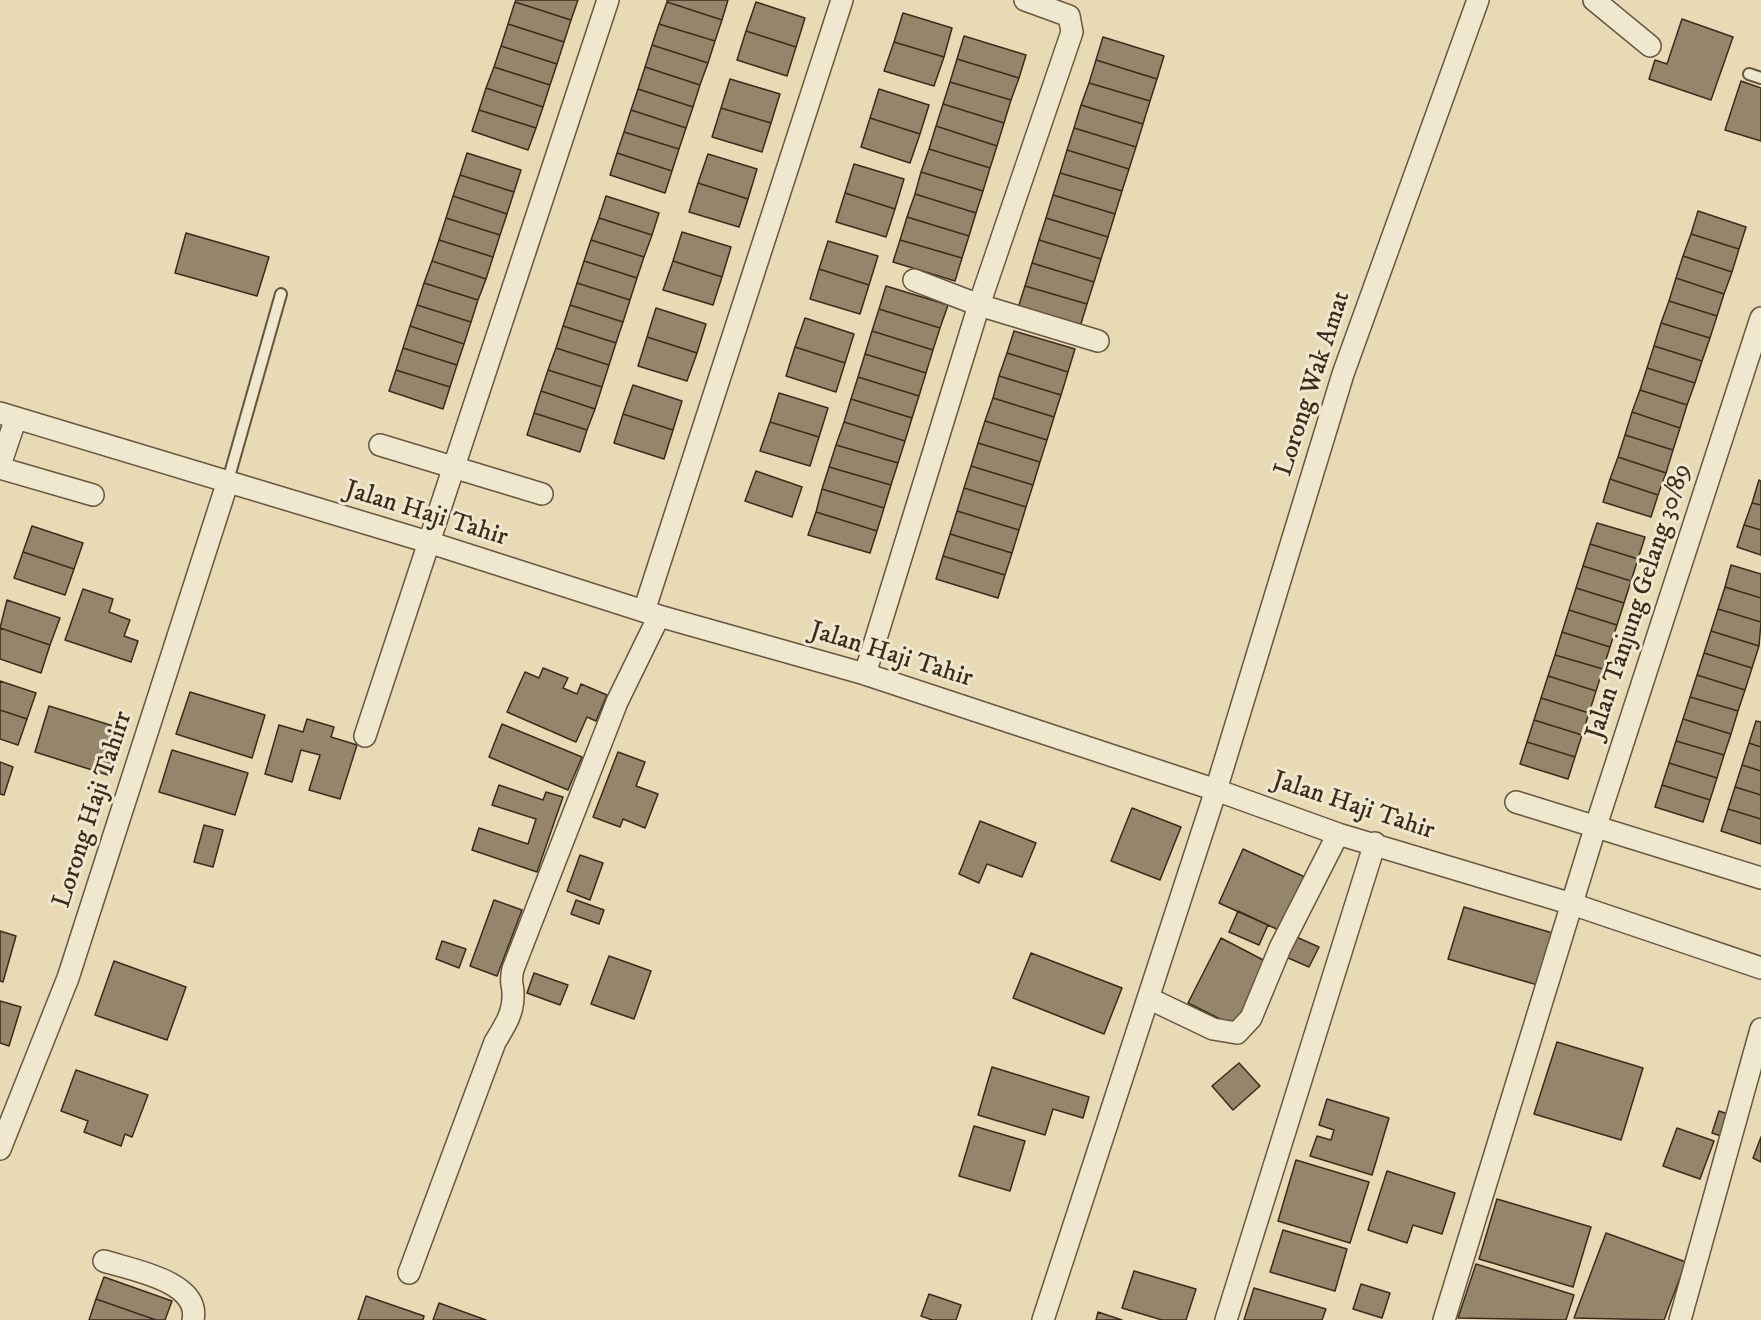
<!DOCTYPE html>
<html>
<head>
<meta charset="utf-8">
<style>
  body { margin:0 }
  canvas { display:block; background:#e7dab4 }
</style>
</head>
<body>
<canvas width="1761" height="1320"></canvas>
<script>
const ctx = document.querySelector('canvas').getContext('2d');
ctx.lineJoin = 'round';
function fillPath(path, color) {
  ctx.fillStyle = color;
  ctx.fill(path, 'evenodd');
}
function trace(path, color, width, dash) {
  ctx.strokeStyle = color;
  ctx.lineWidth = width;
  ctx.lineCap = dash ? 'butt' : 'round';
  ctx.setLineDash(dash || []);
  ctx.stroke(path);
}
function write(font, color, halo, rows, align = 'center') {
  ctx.font = font + ' "IM FELL DW Pica",serif';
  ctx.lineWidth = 6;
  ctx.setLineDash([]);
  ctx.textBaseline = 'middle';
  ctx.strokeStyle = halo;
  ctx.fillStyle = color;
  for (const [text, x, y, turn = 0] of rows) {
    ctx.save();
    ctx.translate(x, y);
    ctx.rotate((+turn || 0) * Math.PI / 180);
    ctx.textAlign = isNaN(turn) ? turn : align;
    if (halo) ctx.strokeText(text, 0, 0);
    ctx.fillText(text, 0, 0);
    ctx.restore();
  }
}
const building = new Path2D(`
  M516 0H578L571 20 515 2Z
  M667 0H728L722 20 667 2Z
  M515 2 571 20 564 42 508 24Z
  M667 2 722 20 715 41 659 24Z
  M756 2 805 18 796 47 746 31Z
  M903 13 952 28 944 57 894 42Z
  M1682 19 1733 37 1711 100 1649 79 1655 60 1667 64Z
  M508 24 564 42 557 64 501 46Z
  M659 24 715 41 708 63 652 45Z
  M746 31 796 47 787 76 737 60Z
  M964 36 1026 55 1019 78 957 59Z
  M1103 37 1164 56 1157 79 1096 60Z
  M894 42 944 57 934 86 884 71Z
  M652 45 708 63 700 85 645 67Z
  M501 46 557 64 550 85 494 67Z
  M957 59 1019 78 1011 100 950 82Z
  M1096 60 1157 79 1150 101 1089 83Z
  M494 67 550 85 543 107 486 88Z
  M645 67 700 85 693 107 638 89Z
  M730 79 780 94 771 123 721 108Z
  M1741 81 1761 88V141L1725 130Z
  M950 82 1011 100 1004 123 943 104Z
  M1089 83 1150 101 1143 124 1081 105Z
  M486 88 543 107 536 128 479 110Z
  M638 89 693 107 686 128 631 110Z
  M879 89 929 105 920 134 870 118Z
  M943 104 1004 123 997 146 936 126Z
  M1081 105 1143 124 1136 147 1074 128Z
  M721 108 771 123 762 152 712 137Z
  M479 110 536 128 528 150 472 131Z
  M631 110 686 128 679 149 624 132Z
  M870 118 920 134 910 163 861 147Z
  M936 126 997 146 990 168 929 149Z
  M1074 128 1136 147 1129 169 1067 150Z
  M624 132 679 149 672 171 617 153Z
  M929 149 990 168 983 191 921 172Z
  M1067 150 1129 169 1122 191 1060 173Z
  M467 153 521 170 514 192 460 175Z
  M617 153 672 171 665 193 610 175Z
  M708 154 757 169 748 199 698 183Z
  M854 164 904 179 895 209 845 193Z
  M921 172 983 191 976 213 915 194Z
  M1060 173 1122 191 1115 214 1053 195Z
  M460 175 514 192 507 214 453 196Z
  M698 183 748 199 739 227 689 212Z
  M845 193 895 209 886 237 836 222Z
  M915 194 976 213 969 236 907 217Z
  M1053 195 1115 214 1108 237 1046 218Z
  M453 196 507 214 500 235 446 218Z
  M606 196 659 213 652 235 599 218Z
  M1698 211 1746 227 1739 249 1691 234Z
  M907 217 969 236 962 258 900 240Z
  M446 218 500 235 493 257 439 240Z
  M599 218 652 235 644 257 591 240Z
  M1046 218 1108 237 1101 259 1039 240Z
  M682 232 731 247 722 277 673 261Z
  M186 233 269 257 257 296 175 273Z
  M1691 234 1739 249 1732 272 1683 256Z
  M439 240 493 257 486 279 432 261Z
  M591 240 644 257 637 278 584 261Z
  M900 240 962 258 955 281 893 262Z
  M1039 240 1101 259 1094 282 1032 263Z
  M828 241 878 256 869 285 819 269Z
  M1683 256 1732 272 1724 294 1676 278Z
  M432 261 486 279 478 300 424 283Z
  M584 261 637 278 630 300 577 283Z
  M673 261 722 277 713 305 663 290Z
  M1032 263 1094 282 1087 304 1025 286Z
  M819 269 869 285 860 314 810 299Z
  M1676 278 1724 294 1717 316 1669 301Z
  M424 283 478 300 471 322 417 305Z
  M577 283 630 300 623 322 570 305Z
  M886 286 948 305 940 328 879 309Z
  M1025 286 1087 304 1080 327 1018 308Z
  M1669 301 1717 316 1710 338 1661 323Z
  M417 305 471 322 464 344 410 326Z
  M570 305 623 322 616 343 563 326Z
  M656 308 706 324 697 353 647 337Z
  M879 309 940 328 933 350 872 331Z
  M805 318 854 334 845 363 795 347Z
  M1661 323 1710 338 1702 361 1654 346Z
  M410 326 464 344 457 365 403 348Z
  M563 326 616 343 609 365 556 348Z
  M872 331 933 350 926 373 865 354Z
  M1014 331 1075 349 1068 372 1007 353Z
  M647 337 697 353 687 381 638 366Z
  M1654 346 1702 361 1695 383 1647 368Z
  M795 347 845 363 836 392 786 376Z
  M403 348 457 365 450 387 396 370Z
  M556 348 609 365 602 387 548 370Z
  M1007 353 1068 372 1061 395 999 376Z
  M865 354 926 373 919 396 858 377Z
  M1647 368 1695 383 1687 405 1640 390Z
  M396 370 450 387 443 409 389 391Z
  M548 370 602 387 595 409 541 391Z
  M999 376 1061 395 1054 417 993 398Z
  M858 377 919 396 912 418 851 399Z
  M633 385 682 401 673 430 623 414Z
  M1640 390 1687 405 1680 428 1632 412Z
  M541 391 595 409 587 430 534 413Z
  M779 393 828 408 819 437 770 422Z
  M993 398 1054 417 1047 440 985 421Z
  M851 399 912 418 905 441 844 422Z
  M1632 412 1680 428 1673 450 1625 435Z
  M534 413 587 430 580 452 527 435Z
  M623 414 673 430 664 459 614 443Z
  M985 421 1047 440 1040 462 978 443Z
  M770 422 819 437 810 466 760 451Z
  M844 422 905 441 898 463 836 445Z
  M1625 435 1673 450 1666 473 1618 457Z
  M978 443 1040 462 1033 485 971 466Z
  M836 445 898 463 891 485 829 467Z
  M1618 457 1666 473 1658 495 1610 479Z
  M971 466 1033 485 1026 507 964 488Z
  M829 467 891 485 884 508 822 489Z
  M756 471 802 487 792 517 745 501Z
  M1610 479 1658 495 1651 517 1603 502Z
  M1759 480 1761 481V505L1752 503Z
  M964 488 1026 507 1019 530 957 511Z
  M822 489 884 508 877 531 816 512Z
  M1752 503 1761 505V530L1744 525Z
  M957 511 1019 530 1012 553 950 534Z
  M816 512 877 531 870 553 808 535Z
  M1597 523 1645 537 1638 559 1590 544Z
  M1744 525 1761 530V555L1737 547Z
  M32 526 83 543 74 569 23 552Z
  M950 534 1012 553 1005 575 943 556Z
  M1590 544 1638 559 1631 581 1583 566Z
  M23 552 74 569 65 595 14 578Z
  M943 556 1005 575 998 598 936 579Z
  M1731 565 1761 574V598L1725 587Z
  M1583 566 1631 581 1624 603 1576 588Z
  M1725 587 1761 598V622L1718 609Z
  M1576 588 1624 603 1617 625 1569 610Z
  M83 589 113 599 109 612 130 620 124 636 138 641 131 662 65 640Z
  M7 600 60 618 50 645 0 628Z
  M1718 609 1761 622 1759 646 1711 631Z
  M1569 610 1617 625 1610 647 1562 632Z
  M0 628 50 645 41 673 0 659Z
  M1711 631 1759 646 1752 668 1704 653Z
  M1562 632 1610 647 1603 669 1555 655Z
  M1704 653 1752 668 1745 690 1697 675Z
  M1555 655 1603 669 1596 691 1548 676Z
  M543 668 568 678 563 688 577 694 581 684 607 695 596 721 587 717 576 742 507 712 525 672 539 678Z
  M1697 675 1745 690 1738 711 1690 697Z
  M1548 676 1596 691 1589 713 1541 698Z
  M0 681 36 693 27 719 0 710Z
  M190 692 265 715 252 758 176 734Z
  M1690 697 1738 711 1731 734 1683 719Z
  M1541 698 1589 713 1582 735 1534 720Z
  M49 706 123 729 108 775 35 752Z
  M0 710 27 719 18 745 0 739Z
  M307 719 334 727 331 737 357 745 340 799 309 790 320 755 301 750 292 782 265 774 279 725 303 732Z
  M1683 719 1731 734 1724 755 1676 741Z
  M1534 720 1582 735 1575 757 1527 742Z
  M1756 721 1761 722V747L1749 743Z
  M502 724 582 757 568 790 489 757Z
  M1676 741 1724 755 1717 778 1669 763Z
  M1527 742 1575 757 1568 779 1520 764Z
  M1749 743 1761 747V771L1742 765Z
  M172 750 248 773 235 815 159 792Z
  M618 752 645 762 636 786 658 794 645 828 623 819 620 827 593 817Z
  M0 762 13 767 4 795 0 794Z
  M1669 763 1717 778 1710 800 1662 785Z
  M1742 765 1761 771V795L1735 787Z
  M499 785 543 800 546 792 563 797 537 872 472 850 479 828 528 844 536 819 492 805Z
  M1662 785 1710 800 1703 822 1655 807Z
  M1735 787 1761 795V819L1728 809Z
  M1132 808 1181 827 1160 880 1111 861Z
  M1728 809 1761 819V844L1721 831Z
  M980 821 1036 843 1022 877 987 864 979 883 959 874Z
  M204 825 223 830 213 867 194 862Z
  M1243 849 1305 877 1281 931 1219 903Z
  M580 855 603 863 590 900 567 891Z
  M494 900 522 910 497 976 470 966Z
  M576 900 604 910 599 924 571 914Z
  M1464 907 1556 934 1541 986 1448 959Z
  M1238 911 1268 925 1259 945 1229 932Z
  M0 931 16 936 3 982 0 981Z
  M1294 936 1319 947 1309 967 1286 957Z
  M1221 938 1267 962 1234 1026 1188 1003Z
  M442 941 466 949 459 968 436 959Z
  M1031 953 1122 988 1104 1034 1013 998Z
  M609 956 651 971 634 1019 591 1004Z
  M114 961 186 987 167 1040 95 1015Z
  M534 973 568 985 560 1005 527 993Z
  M0 1001 21 1007 9 1046 0 1043Z
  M1557 1042 1643 1068 1621 1140 1534 1114Z
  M1239 1063 1260 1086 1233 1110 1212 1086Z
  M992 1067 1089 1097 1083 1118 1053 1109 1045 1135 978 1115Z
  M76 1070 148 1095 132 1137 125 1134 121 1146 84 1132 88 1121 61 1111Z
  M1327 1099 1389 1118 1372 1175 1310 1156 1317 1136 1331 1140 1334 1130 1319 1125Z
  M1719 1111 1731 1115 1724 1137 1712 1133Z
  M974 1126 1025 1141 1010 1191 959 1176Z
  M1677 1128 1714 1141 1700 1179 1663 1166Z
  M1761 1137V1162L1753 1158Z
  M1296 1160 1369 1182 1350 1243 1278 1221Z
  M1387 1171 1455 1193 1442 1234 1413 1225 1407 1243 1368 1230Z
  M1497 1199 1591 1227 1573 1287 1479 1259Z
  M1283 1230 1347 1249 1335 1291 1270 1272Z
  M1606 1233 1686 1262 1664 1320 1574 1318Z
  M1476 1264 1574 1295 1566 1320 1458 1318Z
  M1134 1271 1196 1289 1186 1320H1162L1122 1308Z
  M104 1277 172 1301 165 1320H156L96 1299Z
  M1361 1284 1390 1293 1382 1318 1353 1309Z
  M1254 1288 1326 1309 1322 1320H1244Z
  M929 1294 961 1305 956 1320H932L921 1316Z
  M366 1296 424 1316 423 1320H358Z
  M96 1299 156 1320H89Z
  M439 1303 486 1320H433Z
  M1098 1312 1122 1320H1096Z`);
const lane = new Path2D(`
  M1749 74 1761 78
  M227 484 281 294`);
const street = new Path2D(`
  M1594 0 1650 46
  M914 280 979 305 1098 341
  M0 413 428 542 659 616 865 674 1216 790 1338 834 1572 904 1761 968
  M380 445 542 494
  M0 465 16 418
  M0 468 93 495
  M644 611 842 0
  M865 674 979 305 1072 32 1069 16 1025 0
  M365 736 608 0
  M1516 802 1761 878
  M1148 998 1213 1029 1237 1033 1251 1018 1280 948 1338 834
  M0 1149 68 978 227 484
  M104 1261C131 1270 201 1281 193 1320
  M409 1273 495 1042C504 1027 513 1014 513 997 514 984 509 985 513 969L617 702 659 616
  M1043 1320 1216 790 1343 374 1478 0
  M1226 1320 1375 843
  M1444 1320 1593 835 1761 318
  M1680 1320 1761 1029`);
const streetNames = [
  ["Lorong Wak Amat",1314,384,-72],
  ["Jalan Haji Tahir",426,515,17],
  ["Jalan Tanjung Gelang 30/89",1640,602,-72],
  ["Jalan Haji Tahir",891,656,17],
  ["Jalan Haji Tahir",1353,807,18],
  ["Lorong Haji Tahirr",94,810,-72]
];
fillPath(building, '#95866b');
trace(building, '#3c2b1c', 1.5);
trace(lane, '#675742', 14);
trace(street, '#675742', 24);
trace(lane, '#efe7ce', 10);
trace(street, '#efe7ce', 21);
write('26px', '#3c2b1c', '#efe7ce', streetNames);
</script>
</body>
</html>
